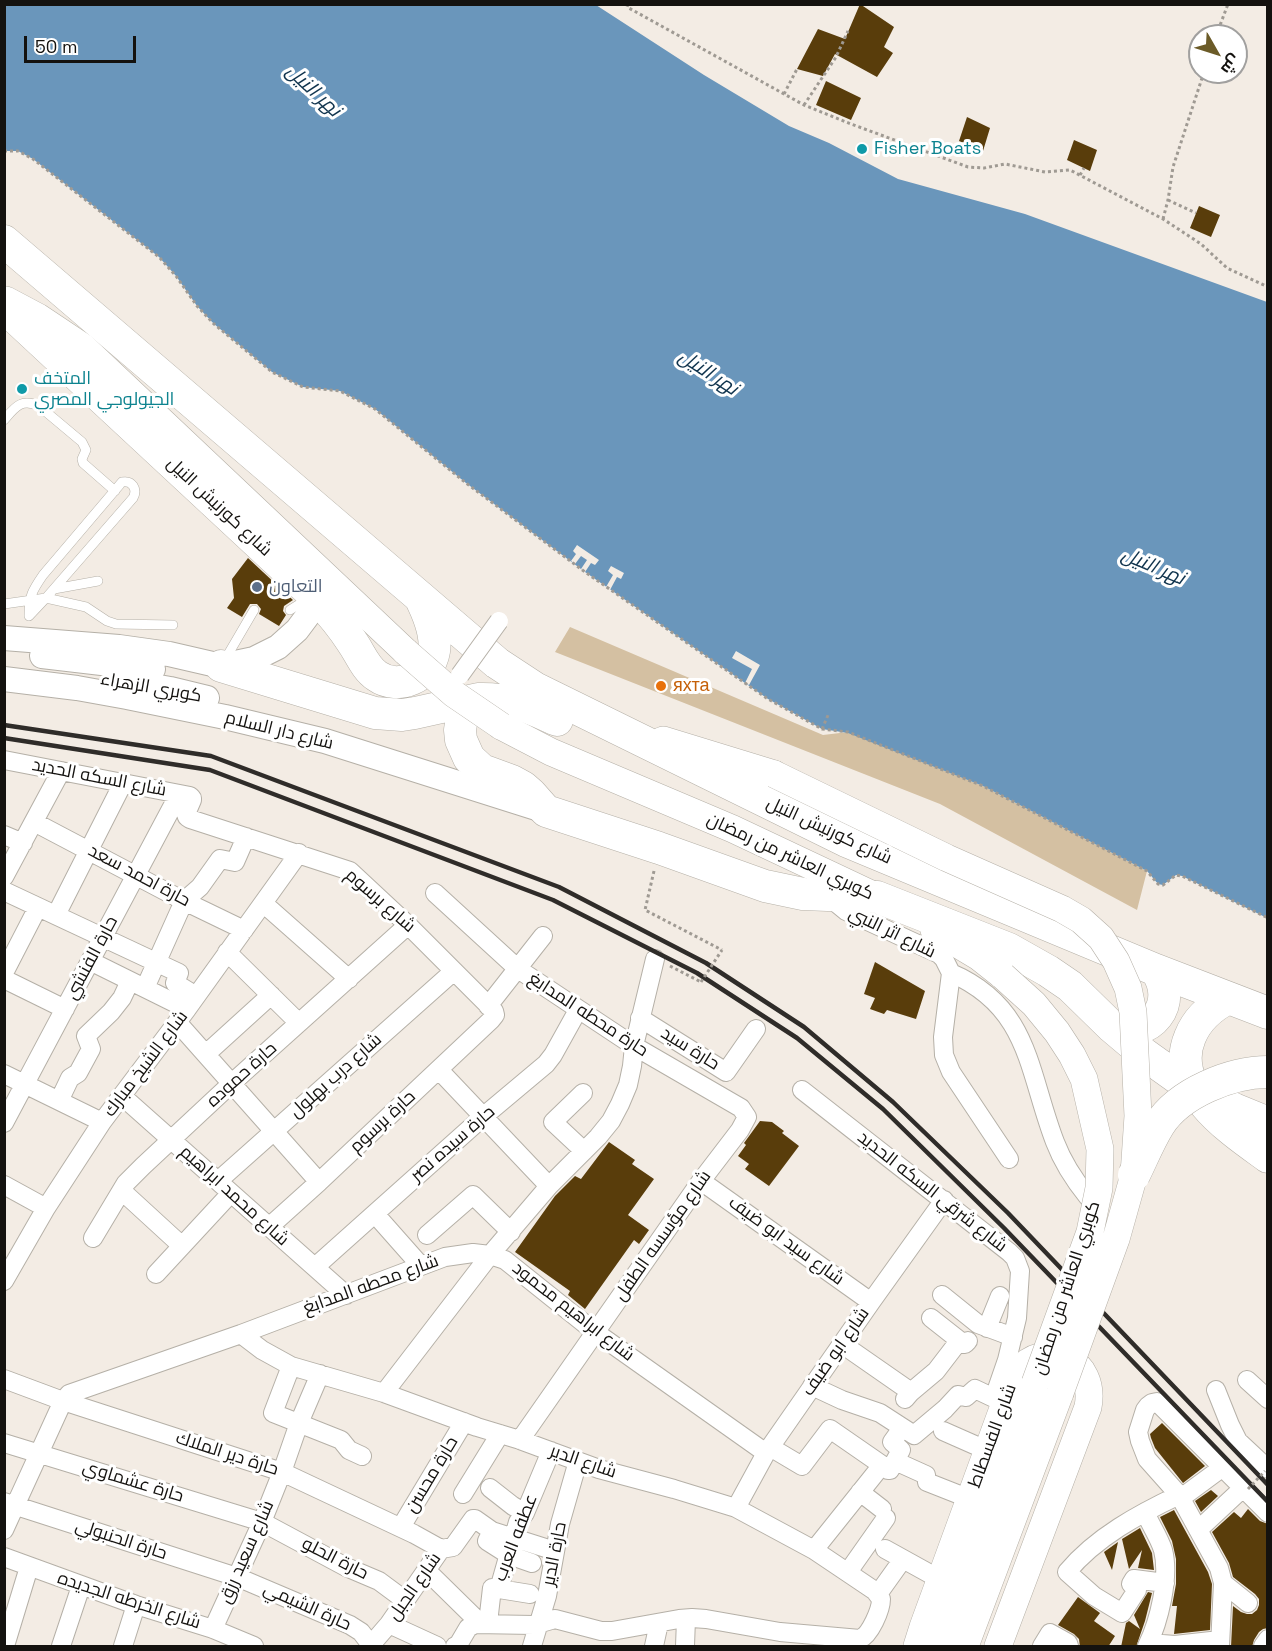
<!DOCTYPE html>
<html>
<head>
<meta charset="utf-8">
<style>
  body { margin:0 }
  #map { position:relative; width:1272px; height:1651px; overflow:hidden; background:#f3ece4; font-family:"Space Grotesk",Cairo,sans-serif }
  canvas { display:block }
  .frame { position:absolute; inset:0; border:6px solid #14120f; pointer-events:none }
  .north { position:absolute; left:1188px; top:24px; width:60px; height:60px; box-sizing:border-box; background:#fff; border:2px solid #a1a09f; border-radius:50%; rotate:129deg; font-size:16px; font-weight:700; line-height:24px; text-align:center; color:#14120f }
  .north::after { content:''; display:block; margin:auto; width:21px; height:27px; background:#6b5b28; clip-path:polygon(50% 0,100% 100%,50% 72%,0 100%) }
  .scale { position:absolute; left:24px; top:36px; width:112px; height:27px; box-sizing:border-box; border:3px solid #14120f; border-top:0; padding-left:8px; font-size:18px; line-height:21px; white-space:nowrap; color:#14120f; -webkit-text-stroke:4px #fff; paint-order:stroke }
</style>
</head>
<body>
<div id="map">
<canvas width="1272" height="1651"></canvas>
<div class="frame"></div>
<div class="north">ش</div>
<div class="scale">50 m</div>
</div>
<script>
const ctx = document.querySelector('canvas').getContext('2d');
ctx.lineJoin = 'round';
function fillPath(path, color) {
  ctx.fillStyle = color;
  ctx.fill(path, 'evenodd');
}
function trace(path, color, width, dash) {
  ctx.strokeStyle = color;
  ctx.lineWidth = width;
  ctx.lineCap = dash ? 'butt' : 'round';
  ctx.setLineDash(dash || []);
  ctx.stroke(path);
}
function write(font, color, halo, rows, align = 'center') {
  ctx.font = font + ' "Space Grotesk",Cairo,sans-serif';
  ctx.lineWidth = 6;
  ctx.setLineDash([]);
  ctx.textBaseline = 'middle';
  ctx.strokeStyle = halo;
  ctx.fillStyle = color;
  for (const [text, x, y, turn = 0] of rows) {
    ctx.save();
    ctx.translate(x, y);
    ctx.rotate((+turn || 0) * Math.PI / 180);
    ctx.textAlign = isNaN(turn) ? turn : align;
    if (halo) ctx.strokeText(text, 0, 0);
    ctx.fillText(text, 0, 0);
    ctx.restore();
  }
}
const green = new Path2D(`
  M570 627 823 735 848 732 983 786 1147 871 1137 910 940 804 555 652Z`);
const water = new Path2D(`
  M5 5H596L704 75 789 126 829 143 898 179 1025 214 1267 302V918L1182 876 1176 875 1163 885 1158 884 1147 871 983 786 848 733 822 729 768 699 585 572 466 483 375 409 340 391 303 387 272 372 214 324 197 306 176 276 159 257 33 159 18 151H5Z`);
const pier = new Path2D(`
  M577 545 599 560 595 565 591 563 585 572 581 569 587 560 581 556 575 564 571 561 576 554 573 551Z
  M611 566 624 573 621 579 617 577 610 590 606 587 613 575 608 571Z
  M736 651 760 665 749 685 745 683 752 669 732 658Z`);
const building = new Path2D(`
  M860 4 894 27 884 47 893 53 877 77 835 54 823 76 797 69 818 29 845 39Z
  M826 81 861 98 851 120 816 105Z
  M967 117 990 128 983 151 959 141Z
  M1074 140 1097 150 1090 171 1067 160Z
  M1199 206 1220 215 1211 237 1190 228Z
  M248 558 293 600 284 606 283 611 286 615 279 626 259 614 261 609 257 604H250L242 617 227 608 234 598 232 579Z
  M875 962 925 991 916 1019 887 1010 884 1014 870 1009 875 998 864 994Z
  M760 1121 772 1122 784 1131 782 1133 799 1146 769 1186 745 1169 749 1164 738 1156 746 1145 744 1143Z
  M609 1142 635 1160 632 1164 654 1179 628 1215 649 1230 639 1244 634 1240 585 1309 568 1295 570 1291 515 1252 555 1196 575 1176 581 1179Z
  M1162 1423 1205 1466 1183 1483 1155 1448 1151 1438 1150 1434Z
  M1211 1490 1218 1496 1201 1512 1195 1501Z
  M1248 1509 1260 1521 1268 1524V1628L1263 1629 1259 1632 1254 1640 1252 1647H1231L1233 1606 1241 1612 1247 1614H1252L1257 1610 1259 1605V1599L1255 1594 1233 1577 1229 1563 1212 1532 1234 1512 1241 1518Z
  M1174 1510 1208 1572 1212 1584 1210 1630 1174 1634 1177 1606H1172L1176 1584V1559L1172 1541 1160 1517Z
  M1140 1528 1152 1553 1154 1570 1138 1568 1142 1550 1129 1569 1122 1539Z
  M1118 1542 1112 1570 1104 1552Z
  M1148 1592 1152 1593 1145 1621 1136 1647H1121L1126 1623 1129 1621 1140 1629 1134 1615Z
  M1078 1597 1100 1613 1094 1621 1115 1636 1108 1647H1080L1079 1639 1074 1634 1058 1625Z`);
const path = new Path2D(`
  M628 4 627 7 804 105 851 124 968 167 984 168 1005 164 1045 172 1070 170 1163 219 1201 244 1227 268 1268 287
  M610 6V4
  M1216 36 1228 4
  M784 94 797 69
  M804 105 836 57 848 31
  M4 151H18L33 159 159 257 176 276 197 306 214 324 272 372 303 387 340 391 375 409 466 483 585 572 768 699 822 729 848 732 983 786 1147 871 1158 884 1163 885 1176 875 1182 876 1268 918
  M1080 175 1084 168
  M1168 200 1196 213
  M1163 219 1168 200 1173 167 1204 72
  M822 729 829 713
  M654 871 645 910 722 950
  M670 966 701 982`);
const lane = new Path2D(`
  M4 420C15 407 21 398 39 406L82 442 86 450 82 459 83 463 115 491
  M122 482C132 480 138 489 133 498L46 598 29 616C29 596 32 591 43 575Z
  M54 589 98 581
  M4 604 46 598 86 607 107 621 116 624 173 625
  M290 610 309 598
  M223 663 254 610`);
const street = new Path2D(`
  M4 760 190 796 192 798V800L186 814 187 817 190 819 350 871 408 925 494 1011 495 1015 491 1020 319 1182 269 1227
  M34 822 184 901 244 930
  M4 835 23 843
  M4 877 61 771
  M4 891 179 973 175 983 196 996
  M435 893 518 969 634 1046 741 1108 747 1117 740 1130 701 1181 520 1440
  M829 897 846 911 939 954 944 959 951 973
  M263 903 349 979
  M56 915 123 783
  M227 952 299 1023
  M90 961 187 1009
  M4 973 38 907
  M951 973C1030 1007 1028 1072 1055 1142 1063 1163 1075 1181 1088 1197
  M951 973 943 1037 944 1055 951 1072 1009 1159
  M4 979 65 1009
  M145 988 184 901 200 887 220 859 235 862 246 837
  M488 1006 543 936
  M640 1018 726 1072 756 1029
  M177 1022 319 1182
  M206 1054 271 995
  M439 1070 549 1186
  M4 1074 102 1122
  M802 1090 1009 1252 1015 1258 1020 1271 1017 1318 1007 1360 997 1389
  M583 1093 553 1122 584 1151
  M122 1096 346 1295
  M59 1101 70 1078 78 1073 91 1049 86 1036 111 1012 122 998 130 981
  M4 1123 179 794
  M218 1181 454 971
  M701 1181 871 1302
  M4 1185 46 1208
  M122 1191 182 1246
  M375 1214 421 1266
  M427 1235 473 1195 511 1232
  M93 1238 126 1183 143 1166 232 1083 408 925
  M315 1267 484 1116 546 1064 553 1055 578 1010
  M156 1274 231 1193
  M4 1281 46 1208 102 1122 187 1009 299 853
  M942 1295 978 1324 1013 1337
  M931 1318 964 1344H965L968 1341
  M987 1328 1000 1296
  M241 1334 262 1350 291 1366 384 1393 477 1427 520 1440 599 1469 674 1489 736 1508 814 1550 875 1591 881 1599C881 1610 870 1635 860 1639L780 1632 706 1619 692 1618 679 1619 612 1631H601L555 1619 534 1625 475 1624 468 1628 458 1645 455 1646
  M842 1344 911 1392
  M291 1366 273 1413 341 1440 349 1450 362 1456
  M4 1379 63 1401 282 1472 414 1534 441 1549
  M1247 1380 1268 1399
  M812 1386 842 1400 880 1413 914 1435 945 1409 958 1395 966 1397 975 1389 994 1398
  M1216 1390 1230 1425 1238 1441 1268 1469
  M384 1393 490 1255 505 1260 595 1332 766 1453
  M905 1399 911 1392 936 1371 959 1341
  M943 1431 977 1446
  M4 1443 262 1522 346 1567 379 1581 406 1601
  M770 1447 802 1466 830 1429 882 1465
  M895 1461 926 1475 927 1482 960 1495
  M490 1488 513 1506 525 1513
  M860 1492 882 1509
  M463 1494 500 1434
  M1181 1498 1223 1467
  M4 1502 237 1577 350 1625 361 1632 371 1645
  M736 1508 766 1453 871 1302 944 1200
  M1145 1512C1150 1524 1159 1537 1163 1550 1170 1577 1159 1622 1147 1646
  M401 1527 464 1422
  M4 1530 63 1401 69 1394 241 1334 445 1257 473 1253 490 1255 549 1186 598 1137 611 1121 620 1104 628 1085 632 1066 634 1046 655 959
  M1198 1530 1243 1488
  M492 1531 487 1541 509 1555 532 1563
  M885 1549 932 1575
  M814 1550 882 1465 888 1470H890L901 1450 892 1442 902 1428
  M4 1557 136 1605 213 1629 254 1646
  M426 1570 480 1623
  M848 1572 886 1518
  M1165 1583 1134 1579 1131 1584 1137 1590 1122 1613 1094 1596 1067 1572C1096 1537 1139 1514 1179 1495
  M1223 1583 1248 1603
  M499 1589 530 1594
  M878 1594 903 1559
  M488 1623 492 1588 499 1589 518 1522 525 1513 551 1451
  M389 1624 437 1646
  M213 1629 262 1522 282 1472 299 1423 320 1374
  M1149 1643 1175 1645 1220 1640
  M5 1646 29 1567
  M61 1646 81 1586
  M123 1646 136 1605
  M370 1646 389 1624 441 1549 453 1547 473 1519H475L492 1531 555 1551
  M532 1646 547 1596 560 1524 578 1461
  M654 1646 659 1623
  M685 1646 686 1619
  M1042 1646 1050 1633 1068 1643 1069 1646
  M1220 1646 1223 1583 1219 1568 1179 1495 1147 1459 1140 1441 1138 1432 1145 1410 1148 1406 1152 1403 1157 1402 1268 1513
  M1263 1646 1268 1639`);
const secondary = new Path2D(`
  M4 638 119 647 169 654 221 666 254 659 278 647 297 630 312 610 317 598
  M42 656 153 669
  M4 679 77 688 127 697 225 717 325 741 546 811
  M126 681 170 689 207 698`);
const primary = new Path2D(`
  M6 300 38 317 83 347 406 652
  M501 726 551 752 733 829 875 896
  M663 740 774 774
  M934 930 979 957 1003 976
  M917 1646 923 1627 1016 1373C1047 1336 1097 1360 1088 1407L998 1646
  M939 1646 1035 1383
  M965 1646 1060 1393`);
const highway = new Path2D(`
  M4 241 497 663 535 688 846 841 1156 970 1268 1013
  M4 307 317 598C330 612 342 626 352 642 360 653 365 668 377 676 398 691 430 677 434 651 437 633 428 613 420 597
  M221 666 375 713 402 715 415 713 478 699C511 698 528 707 557 720
  M468 702 463 711 460 730 461 740 469 758 482 770 512 781 523 787 531 794 546 811 659 848 765 886 803 894 877 897 1009 949 1048 971 1070 986 1112 1027 1144 1054 1193 1089 1234 1109 1268 1123
  M1228 998C1211 1007 1197 1019 1190 1037 1168 1089 1232 1131 1268 1157
  M1112 1027C1151 1040 1179 1003 1156 970`);
const rail = new Path2D(`
  M4 725 211 756 559 887 706 963 804 1027 893 1102 1008 1213 1268 1485
  M4 738 210 770 553 900 697 973 797 1038 883 1109 1004 1228 1268 1502`);
const pathBridge = new Path2D(`
  M701 982 722 950
  M1248 1489 1265 1471`);
const streetBridge = new Path2D(`
  M460 675 499 621`);
const primaryBridge = new Path2D(`
  M406 652 454 694 501 726
  M774 774 947 858 1062 909 1081 920 1101 938 1116 961 1128 988 1133 1012 1138 1116 1134 1175 1116 1239 1060 1393
  M1003 976 1034 1004 1057 1032 1072 1055 1084 1079 1100 1149 1099 1188 1090 1232 1035 1383`);
const highwayBridge = new Path2D(`
  M1134 1175C1142 1159 1149 1141 1159 1125 1179 1093 1231 1072 1268 1072`);
const markers = [
  [862,149,6,"#0f9aa8"],
  [22,389,6,"#0f9aa8"],
  [257,587,6,"#5c6f8a"],
  [661,686,6,"#e8710a"]
];
const cultureNames = [
  ["Fisher Boats",874,149],
  ["المتخف",34,379],
  ["الجيولوجي المصري",34,400]
];
const streetNames = [
  ["شارع كورنيش النيل",219,507,43],
  ["كوبري الزهراء",151,688,10],
  ["شارع دار السلام",279,731,14],
  ["شارع السكه الحديد",99,778,11],
  ["شارع كورنيش النيل",829,831,25],
  ["كوبري العاشر من رمضان",790,857,25],
  ["حارة احمد سعد",139,876,28],
  ["شارع برسوم",380,901,41],
  ["شارع اثر النبي",892,933,26],
  ["حارة الفنشي",92,958,-62],
  ["حارة محطه المدابغ",588,1015,33],
  ["حارة سيد",690,1049,32],
  ["شارع الشيخ مبارك",146,1064,-53],
  ["حارة حموده",242,1075,-42],
  ["شارع درب بهلول",336,1076,-42],
  ["حارة برسوم",383,1122,-43],
  ["حارة سيده نصر",453,1144,-41],
  ["شارع شرقي السكه الحديد",932,1192,38],
  ["شارع محمد ابراهيم",234,1196,42],
  ["شارع مؤسسه الطفل",663,1236,-55],
  ["شارع سيد ابو ضيف",786,1241,36],
  ["شارع محطه المدابغ",371,1285,-20],
  ["كوبري العاشر من رمضان",1067,1288,-72],
  ["شارع ابراهيم محمود",573,1312,38],
  ["شارع ابو ضيف",836,1352,-55],
  ["شارع الفسطاط",993,1436,-70],
  ["حارة دير الملاك",227,1454,18],
  ["شارع الدير",583,1462,19],
  ["حارة محسن",432,1475,-59],
  ["حارة عشماوي",133,1482,17],
  ["عطفه العرب",516,1538,-69],
  ["حارة الحنبولي",121,1540,18],
  ["شارع سعيد رزق",247,1552,-66],
  ["حارة الدير",555,1554,-79],
  ["حارة الحلو",335,1559,27],
  ["شارع الجبل",415,1587,-55],
  ["شارع الخرطه الجديده",129,1601,18],
  ["حارة الشيمي",307,1607,24]
];
const serviceNames = [
  ["التعاون",269,587]
];
const foodNames = [
  ["яхта",673,686]
];
const waterNames = [
  ["نهر النيل",313,91,43],
  ["نهر النيل",708,373,33],
  ["نهر النيل",1153,567,23]
];
fillPath(green, '#d4c0a2');
fillPath(water, '#6a96bb');
fillPath(pier, '#f3ece4');
fillPath(building, '#593d0b');
trace(lane, '#b5b0a7', 10);
trace(street, '#b5b0a7', 20);
trace(secondary, '#b5b0a7', 26);
trace(primary, '#b5b0a7', 28);
trace(highway, '#b5b0a7', 33);
trace(path, '#9f9a93', 3, [3, 3]);
trace(lane, '#fff', 9);
trace(street, '#fff', 18);
trace(secondary, '#fff', 24);
trace(primary, '#fff', 27);
trace(highway, '#fff', 32);
trace(rail, '#2f2c29', 4.5);
trace(streetBridge, '#b5b0a7', 20, []);
trace(primaryBridge, '#b5b0a7', 28, []);
trace(highwayBridge, '#b5b0a7', 33, []);
trace(pathBridge, '#9f9a93', 3, [3, 3]);
trace(streetBridge, '#fff', 18);
trace(primaryBridge, '#fff', 27);
trace(highwayBridge, '#fff', 32);
for (const [x, y, r, color] of markers) {
  const dot = new Path2D();
  dot.arc(x, y, r, 0, 2 * Math.PI);
  ctx.fillStyle = color;
  ctx.fill(dot);
  trace(dot, '#fff', 2);
}
write('18px', '#0d838f', '#fff', cultureNames, 'left');
write('18px', '#14120f', '#fff', streetNames);
write('18px', '#4e5e75', '#fff', serviceNames, 'left');
write('18px', '#c56008', '#fff', foodNames, 'left');
write('italic 20px', '#0f334d', '#fff', waterNames);
</script>
</body>
</html>
